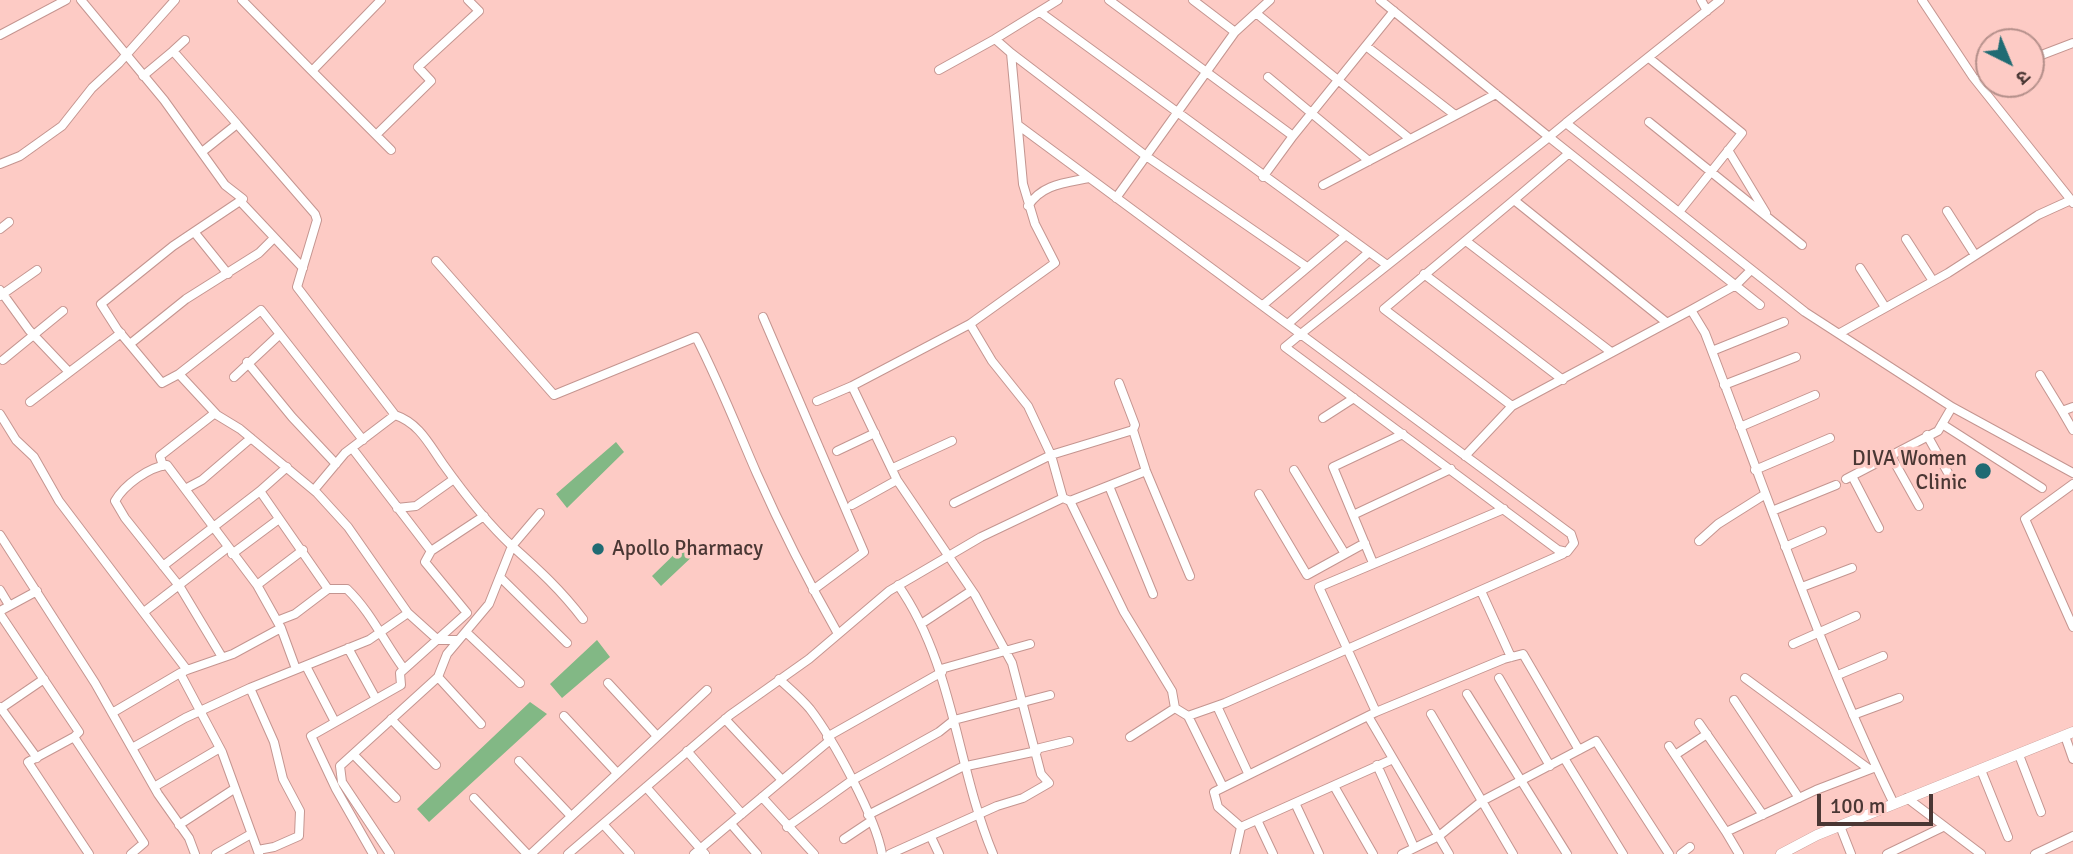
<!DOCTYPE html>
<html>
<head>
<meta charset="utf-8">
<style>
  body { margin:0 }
  #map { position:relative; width:2073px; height:854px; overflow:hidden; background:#fdcbc5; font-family:Signika,"Noto Sans Devanagari",sans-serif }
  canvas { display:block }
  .north { position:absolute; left:1975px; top:28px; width:70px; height:70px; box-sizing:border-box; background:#fdcbc5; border:2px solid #b5908b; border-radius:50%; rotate:137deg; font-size:19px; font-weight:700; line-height:28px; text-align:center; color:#4a3734 }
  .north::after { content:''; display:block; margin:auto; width:24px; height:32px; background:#206b73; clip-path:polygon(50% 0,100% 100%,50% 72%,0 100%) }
  .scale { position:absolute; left:1817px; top:794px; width:116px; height:32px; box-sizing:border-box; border:4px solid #4a3734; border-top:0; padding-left:9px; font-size:21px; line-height:24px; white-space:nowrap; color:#4a3734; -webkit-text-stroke:5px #fdcbc5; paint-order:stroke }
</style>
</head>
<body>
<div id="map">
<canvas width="2073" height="854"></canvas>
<div class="north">उ</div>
<div class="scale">100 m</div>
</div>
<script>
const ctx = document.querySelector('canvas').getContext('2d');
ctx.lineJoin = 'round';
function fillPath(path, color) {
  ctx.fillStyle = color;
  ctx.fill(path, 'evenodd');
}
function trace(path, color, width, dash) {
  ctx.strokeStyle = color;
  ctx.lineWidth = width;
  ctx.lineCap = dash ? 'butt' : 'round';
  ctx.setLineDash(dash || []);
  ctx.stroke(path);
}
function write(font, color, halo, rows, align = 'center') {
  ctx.font = font + ' Signika,sans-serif';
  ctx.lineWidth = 7;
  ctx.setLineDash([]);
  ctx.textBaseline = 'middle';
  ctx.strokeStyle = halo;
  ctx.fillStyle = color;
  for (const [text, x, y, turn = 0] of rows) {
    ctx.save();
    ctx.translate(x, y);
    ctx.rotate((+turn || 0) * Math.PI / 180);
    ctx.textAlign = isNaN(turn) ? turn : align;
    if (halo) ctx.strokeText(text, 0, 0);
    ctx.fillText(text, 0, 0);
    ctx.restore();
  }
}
const green = new Path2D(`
  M616 442 624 452 567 508 556 494Z
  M687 542 696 553 661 586 652 576Z
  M597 640 610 657 562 698 550 684Z
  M530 702 547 714 429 822 417 809Z`);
const minor = new Path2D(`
  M81 0 164 100 225 185 243 199 173 246 101 304 117 329 162 383 179 374 217 415 240 429 317 493 348 527 408 613 438 640H458
  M242 0 312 71
  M381 0 312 71 391 150
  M1109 0 1293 136 1263 177
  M1701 0 1707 11
  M1720 0 1566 123 1805 312 1952 407 2073 473
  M1922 0 1973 77 2071 200
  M1040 12 1387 265
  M1256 13 1410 139
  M1235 32 1270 0
  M0 35 66 0
  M995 39 1058 0
  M1366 46 1455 115
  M173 51 185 40
  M1011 53 1146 156 1307 267
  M1649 58 1742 133 1679 212
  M2031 59 2073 43
  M143 76 173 51 237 124
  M1268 77 1369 161
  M1976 80 1989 75
  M1649 122 1802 245
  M1566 123 1549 137 1760 305
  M1018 125 1571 534 1574 543 1567 552 1558 550 1285 347 1302 333 1549 137 1380 0
  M376 135 431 81 418 67 479 11 468 0
  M1293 136 1394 11
  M1728 150 1766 213
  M202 152 237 124 315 214 317 220 297 287 395 415
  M0 164 20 156 62 126 92 88 119 63 175 0
  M1323 185 1496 94
  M1116 198 1235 32 1193 0
  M1514 200 1568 154
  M240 201 303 268
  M1028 206C1042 184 1065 183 1089 178
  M1947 211 1975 255
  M0 229 9 222
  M195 233 228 274
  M1906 239 1933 281
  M1466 241 1611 352
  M436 261 554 395 696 337C719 382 737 428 757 474 781 528 808 581 837 632
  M1860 268 1885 307
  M1424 274 1563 380
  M0 290 29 330 68 371
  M0 296 37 270
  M1263 305 1346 235
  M1691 310 1705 333C1766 491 1820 652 1894 804
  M763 317 864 552 813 590
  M1289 323 1369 252
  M970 324 992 361 1028 406 1051 455 1133 430 1135 425 1119 383
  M1840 333 1948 273 2038 215 2071 200 2073 203
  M130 344 186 299 259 253 274 238
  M1712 351 1784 322
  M3 360 63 311
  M247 362 292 417 336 464
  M179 374 261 310 363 440
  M2040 375 2062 411 2073 407
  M234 377 279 335
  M1724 385 1796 357
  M817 401 852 386
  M30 402 121 333
  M1512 406 1384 309 1514 200 1666 322
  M2062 411 2073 430
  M0 414 16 440 34 457 59 501 187 670 180 673 222 752 259 854
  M1323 418 1354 398
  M1942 424 2042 488
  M1740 427 1815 395
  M1133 430 1146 471 1190 576
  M1927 435 1952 480
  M352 448 431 551
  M837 451 875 433
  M1465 456 1512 406 1691 310 1736 285 1750 271
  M1891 456 1919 506
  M163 466 160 456 215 413
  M893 468 952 441
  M1294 470 1345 554
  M1755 470 1830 438
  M1852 476 1879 528
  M1846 479 1938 431 1952 407
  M2073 484 2025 519 2073 627
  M1109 486 1153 594
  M187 488 202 480 251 438
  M314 490 345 453 395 415C419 423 429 444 443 464 463 492 486 522 512 546 539 570 561 590 583 619
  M260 491 287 467
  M1259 494 1307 575 1365 543
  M1070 501 1146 471
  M954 503 1051 455 1063 498
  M852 505 897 480
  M397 508 416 506 454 479
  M1772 511 1836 485
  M1353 515 1451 469
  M0 535 95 683 158 794 189 838 195 854
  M1699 541 1718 524 1764 495
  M1785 547 1822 531
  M232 554 279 519
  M1373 563 1333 467 1403 434
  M163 566 260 491 328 589 295 614 277 621
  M500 577 567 643
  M257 585 303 550
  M898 585C954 665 956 765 993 854
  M1802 587 1852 568
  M328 589H347C371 612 384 642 404 669
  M0 590 9 605
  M1481 591 1511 657
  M0 611 37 591
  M144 612 227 548
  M0 614 79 732 74 737
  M921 624 971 591
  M466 632 520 683
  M1793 644 1856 616
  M348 648 376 699
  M222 657 180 587 125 518 115 501C124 485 149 467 167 465L257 585 281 628 296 669
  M306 666 335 722
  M941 669 1030 644
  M187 670 233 654 281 628
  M1838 675 1883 656
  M1499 678 1550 766
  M1745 678 1869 769
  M779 679C790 689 801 698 810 709 833 739 876 818 882 854
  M608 683 657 736
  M1467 694 1567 854
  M1734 700 1799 798
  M1217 706 1248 773
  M0 707 37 758
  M1175 708 1188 716 1223 787
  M0 709 44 679
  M1376 712 1319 587 1504 509
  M112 713 180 673
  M1431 714 1513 854
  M1853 715 1899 698
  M564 716 617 773
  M1188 716 1225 703 1563 554
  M1368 716 1449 854
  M391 719 436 765
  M725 719 782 780
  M1699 723 1763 815
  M481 724 438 677 447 654 489 604 512 546 540 513
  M2065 736 2073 759
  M827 737 942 672
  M1130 737 1175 708
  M1669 746 1726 832 1816 790 1876 767
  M132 748 185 718 250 688
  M1036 749 1069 741
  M687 751 742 814
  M353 754 396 798
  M1675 755 1707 734
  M2019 755 2041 812
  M1564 758 1623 854
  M519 761 571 816
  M1377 765 1414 847
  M1981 770 2008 837
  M1334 786 1373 854
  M154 787 220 748
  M646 787 705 854
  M762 797 814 854
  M474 798 527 854
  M1907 798 1981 854
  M1295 803 1319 854
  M868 815 962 767 1037 751
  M1257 820 1273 854
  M603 824 630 854
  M731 824 757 854
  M179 825 234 789
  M1840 826 1851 854
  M787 827 851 781 939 732 954 720 1050 695
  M1241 827 1393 759
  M1726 832 1739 854
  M931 837 939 854
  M844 839 871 821
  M258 850 274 847 299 836 300 811 283 779 274 742 250 688 369 640 408 613
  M89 854 28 762 74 737 144 843 131 854
  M216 854 251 834
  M373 854 336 789 311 736 401 685 400 673 467 613 425 562 431 551 484 516
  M390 854 342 782 340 766 438 677
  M531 854 707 690
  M568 854 730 715 809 659 889 591 981 537 1063 498 1070 501 1124 612 1172 691 1175 708
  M694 854 829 741
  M890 854 997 806 1023 798 1049 783 1041 774 1012 663 975 595 897 480 852 386 970 324 1055 263 1035 224 1023 184 1011 53 995 39 939 70
  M1235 854 1241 827 1218 807 1214 792 1376 712 1504 659 1523 654 1579 750
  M1402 854 1439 836 1482 801 1596 741 1669 854
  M1681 854 1690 847
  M1887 854 1943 827
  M2035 854 2073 836`);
const tertiary = new Path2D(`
  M1781 854 1817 835 2073 732`);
const markers = [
  [1983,471,9,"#206b73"],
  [598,549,7,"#206b73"]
];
const poiNames = [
  ["DIVA Women",1967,459],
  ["Clinic",1967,483],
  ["Apollo Pharmacy",612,549,"left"]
];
fillPath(green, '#82b885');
trace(minor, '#c49590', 10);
trace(tertiary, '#c49590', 11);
trace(minor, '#fff', 8);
trace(tertiary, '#fff', 10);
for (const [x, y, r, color] of markers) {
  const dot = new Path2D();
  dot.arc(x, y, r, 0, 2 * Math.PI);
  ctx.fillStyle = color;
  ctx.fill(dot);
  trace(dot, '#fdcbc5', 2.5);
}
write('21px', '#4a3734', '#fdcbc5', poiNames, 'right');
</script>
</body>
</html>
